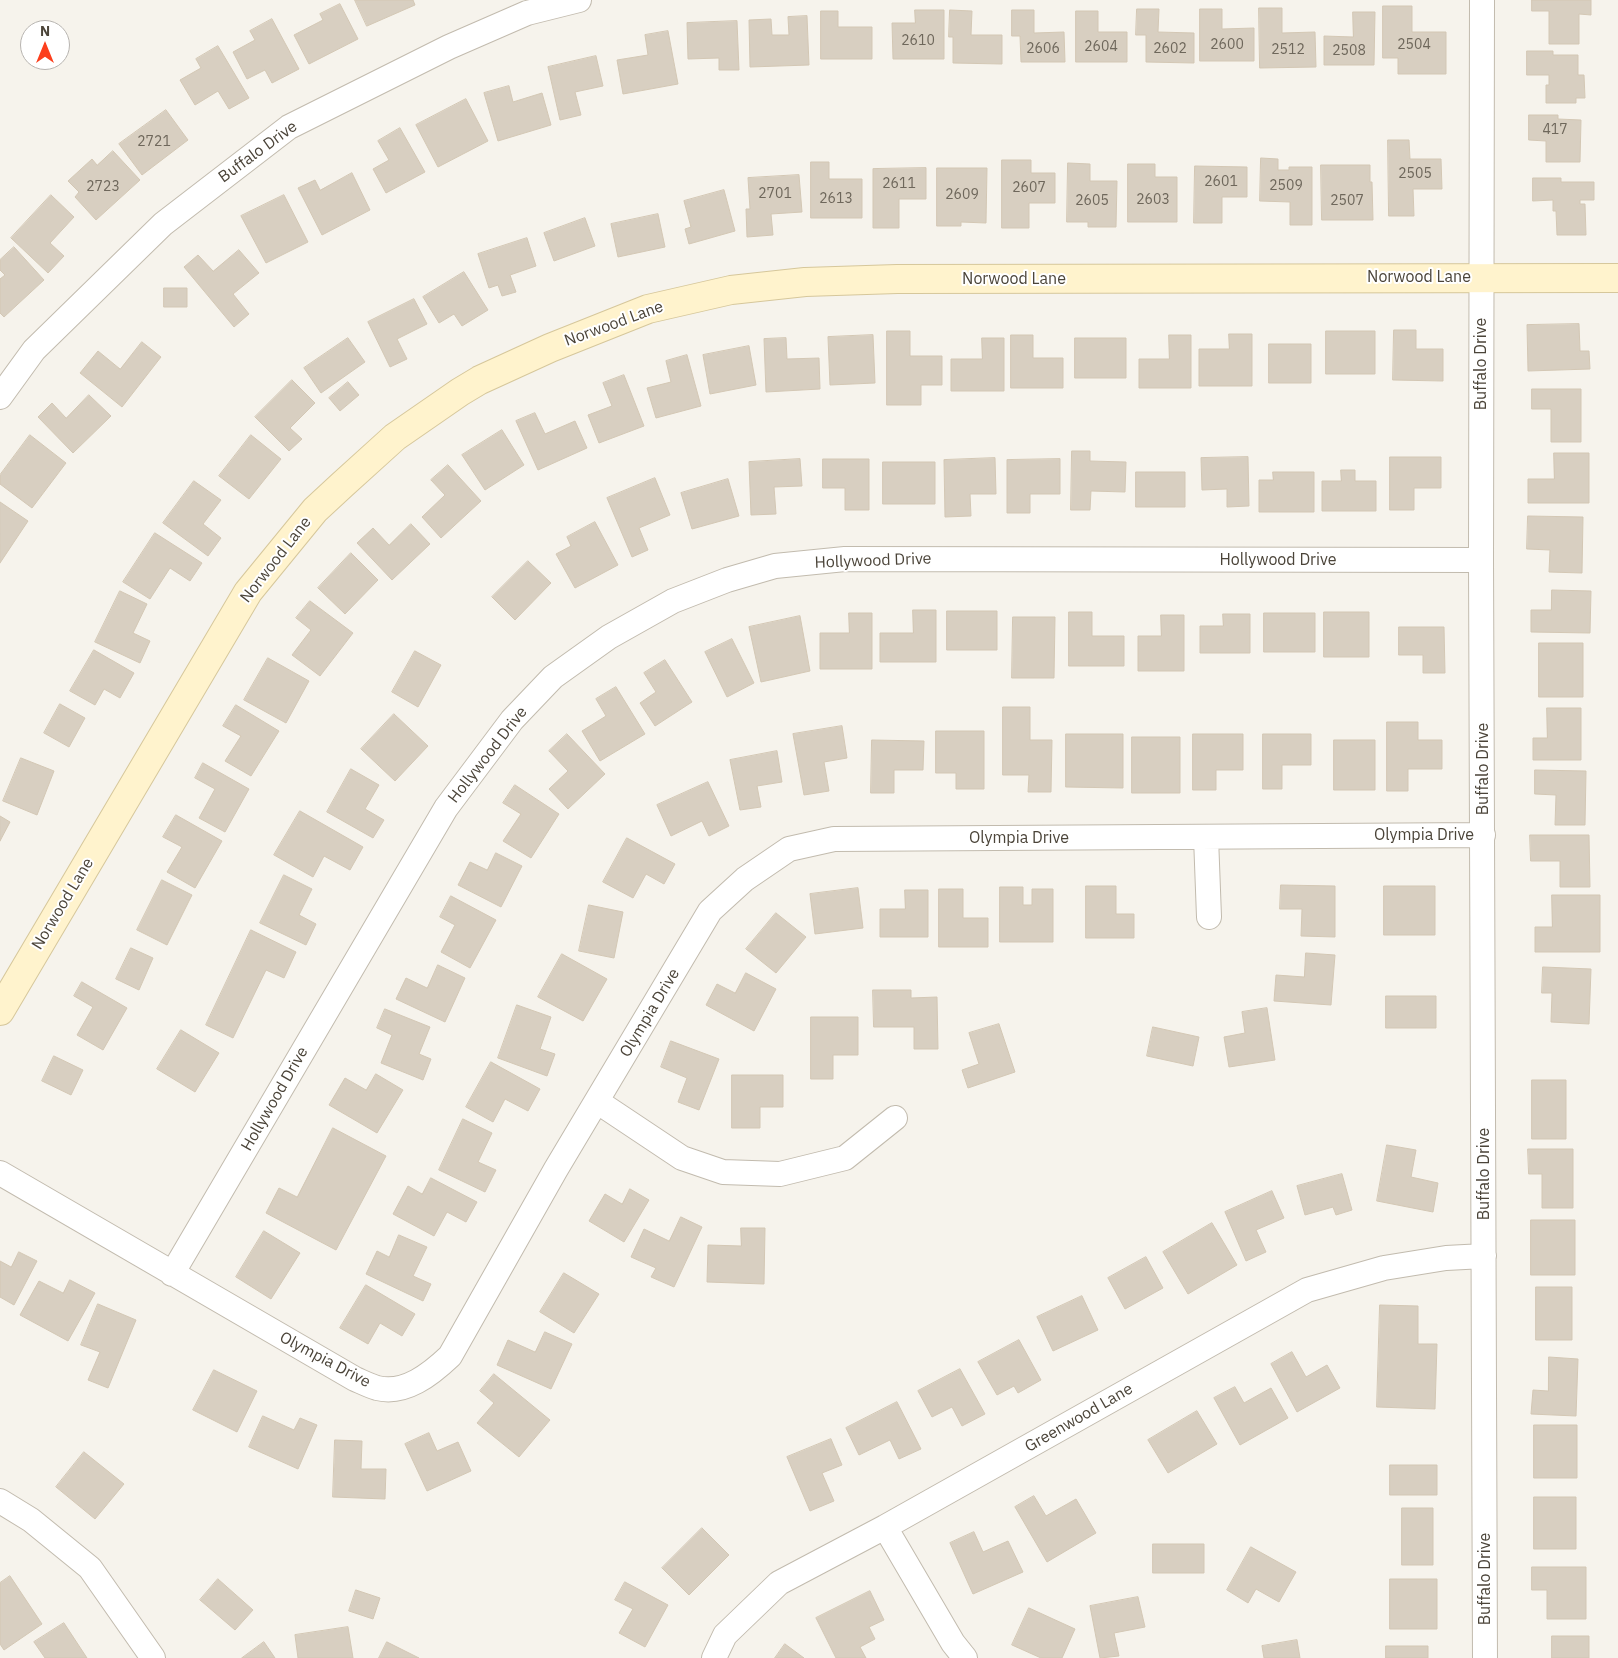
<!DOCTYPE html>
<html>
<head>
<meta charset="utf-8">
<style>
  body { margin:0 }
  #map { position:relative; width:1618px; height:1658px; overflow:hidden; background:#f6f3ec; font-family:"IBM Plex Sans",sans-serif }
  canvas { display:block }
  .north { position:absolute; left:20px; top:20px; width:50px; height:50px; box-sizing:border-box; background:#fff; border:1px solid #b7b4b0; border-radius:50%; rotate:0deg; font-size:14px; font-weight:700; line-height:20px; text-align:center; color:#4b4439 }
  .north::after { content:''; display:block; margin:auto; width:18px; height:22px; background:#fc3f1d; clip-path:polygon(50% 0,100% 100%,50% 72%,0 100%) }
</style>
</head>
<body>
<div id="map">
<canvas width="1618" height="1658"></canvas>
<div class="north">N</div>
</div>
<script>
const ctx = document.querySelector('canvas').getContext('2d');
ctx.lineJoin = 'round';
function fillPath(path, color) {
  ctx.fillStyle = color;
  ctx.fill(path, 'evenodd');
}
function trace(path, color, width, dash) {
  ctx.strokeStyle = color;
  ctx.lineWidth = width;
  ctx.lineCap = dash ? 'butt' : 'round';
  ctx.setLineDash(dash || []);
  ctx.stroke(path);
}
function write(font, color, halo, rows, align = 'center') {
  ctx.font = font + ' "IBM Plex Sans",sans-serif';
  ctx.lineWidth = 4;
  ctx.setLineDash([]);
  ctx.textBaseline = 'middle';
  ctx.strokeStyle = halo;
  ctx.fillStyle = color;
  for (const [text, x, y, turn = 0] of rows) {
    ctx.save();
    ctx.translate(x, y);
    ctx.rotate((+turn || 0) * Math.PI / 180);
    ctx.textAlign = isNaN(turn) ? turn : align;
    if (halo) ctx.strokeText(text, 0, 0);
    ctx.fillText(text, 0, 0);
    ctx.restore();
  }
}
const building = new Path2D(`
  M355 0H413L415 5 367 26Z
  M1532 0H1591V15L1579 14V44H1549V11H1532Z
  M340 4 358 39 309 64 294 35 323 20 320 14Z
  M1383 6H1412V32H1446V74H1398V58H1383Z
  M1259 8H1282V33L1315 32 1316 67 1260 68Z
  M1137 9H1159L1158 32 1194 33V63L1146 62V35H1136Z
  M1200 9H1222V29L1254 28V61H1200Z
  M915 10H944V59H893L892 23H915Z
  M950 10 972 11 971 35H1002V64L953 63V37H949Z
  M1012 10H1034V33L1064 32 1065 62H1021L1020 36H1012Z
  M821 11H838V27H872V59H821Z
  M1076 11H1098V32H1127V62H1076Z
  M1353 12H1375L1374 65H1324V36L1353 37Z
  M807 16 809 65 750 67 749 20 771 19 772 35H789L788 17Z
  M272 19 299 69 272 83 265 70 247 79 233 52 255 40 250 31Z
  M737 21 739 70H719V58L688 59 687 23Z
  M668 31 678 84 623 94 617 60 648 55 645 35Z
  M218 46 249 98 229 109 218 91 195 105 180 80 201 68 196 59Z
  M1527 51H1553V55H1578V75H1584L1585 98H1576V103H1546V85H1549V75H1527Z
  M596 56 603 86 575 92 581 115 560 120 548 67Z
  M509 86 513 102 542 93 551 125 498 141 484 93Z
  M466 99 488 141 438 167 416 125Z
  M166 110 188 140 142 175 119 144Z
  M1529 115H1558V119L1581 120 1580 162H1546V141L1529 140Z
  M400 128 425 172 386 193 373 169 389 160 378 141Z
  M1388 140H1409L1410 159H1441L1442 189H1413L1414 216H1389Z
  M113 151 140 180 96 220 75 197 79 192 68 181 92 159 97 165Z
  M1261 158 1278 159V170H1289V167H1312V225H1290V202L1260 201Z
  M1002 160H1031V173H1055V203H1029V228H1002Z
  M811 162H829V179H862V218H811Z
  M1068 163 1090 164V181H1117L1116 227H1088V222H1067Z
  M1128 164H1155V177H1177V222H1128Z
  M1321 165H1370V182H1372L1373 220H1322Z
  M1195 166 1247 167V197H1222V223H1194Z
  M926 168V199H899V228H873V169Z
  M937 168H987L986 223 961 222V226H937Z
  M352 173 370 210 322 235 298 188 315 180 320 190Z
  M799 175 802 212 771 214 773 235 747 237 746 209H750L748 178Z
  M1533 178H1561V182H1594V200H1580V204H1585L1586 235H1557L1556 211H1553V200L1533 201Z
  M724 190 735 231 689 244 685 229 691 227 684 201Z
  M51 195 74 217 50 243 64 256 48 273 11 238Z
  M284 195 308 242 266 263 241 216Z
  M658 214 665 247 618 257 611 224Z
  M585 218 595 246 554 261 544 233Z
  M527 238 536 266 510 275 516 292 502 296 498 285 489 288 478 254Z
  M14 247 44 280 4 317 0 313V279L5 275 0 270V260Z
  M239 250 259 273 233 294 249 314 234 327 184 267 198 255 213 271Z
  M464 272 488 310 462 326 454 314 439 323 423 297Z
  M164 288H187V307H164Z
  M414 299 427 324 397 339 407 359 390 367 368 322Z
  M1579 324 1580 351H1589L1590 369 1528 371 1527 325Z
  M1394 330H1416V349H1443V381L1393 380Z
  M887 331H910V356H942V385H921V405H887Z
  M1326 331H1375V374H1326Z
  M1229 334H1252V386H1199V349H1229Z
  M873 335 875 383 830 385 828 337Z
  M1011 335H1033V358H1063V388H1011Z
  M1169 335H1191V388H1139V359H1169Z
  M348 338 365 362 321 393 304 368Z
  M786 338 787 359 819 358 820 389 766 392 764 339Z
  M982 338H1004V391H951V359H982Z
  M1075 338H1126V378H1075Z
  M142 342 161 357 122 407 80 373 98 351 120 369Z
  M1269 344H1311V383H1269Z
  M749 346 756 385 710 394 703 355Z
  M687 355 701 406 656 418 647 388 671 382 666 361Z
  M624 375 644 426 599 443 588 415 612 406 603 383Z
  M292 380 315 403 290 428 302 439 289 451 255 417Z
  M348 382 359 395 340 411 329 398Z
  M1532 389H1581V442H1551V409H1532Z
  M89 395 111 416 73 453 38 417 52 403 66 418Z
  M535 413 545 434 575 421 587 448 538 470 516 421Z
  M502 430 524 465 485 490 462 455Z
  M30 435 66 463 32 508 0 484V475Z
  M251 435 281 459 249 499 219 476Z
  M1072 451H1090V461L1126 462 1125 492 1091 491 1090 510H1071Z
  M1554 453H1589V503H1528V479H1554Z
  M1248 457 1249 506 1227 507V489L1202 490 1201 458Z
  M1390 457H1441V488H1414V510H1390Z
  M995 458 996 494H970L971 516 945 517 944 460Z
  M800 459 802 486 774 487 776 514 751 515 749 462Z
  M823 459H869V510H845V488H823Z
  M1060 459V494H1030V513H1007V460Z
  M883 462H935V504H883Z
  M448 465 481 501 441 538 422 517 445 495 431 480Z
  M1341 470H1355V481H1376V511H1322V481H1341Z
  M1136 472H1185V507H1136Z
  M1273 472H1314V512H1259V480H1273Z
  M655 478 670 515 639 528 648 550 632 557 607 498Z
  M728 479 739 516 692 529 681 493Z
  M194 481 221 500 203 524 221 538 208 556 163 523Z
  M0 502 28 521 0 563Z
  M1528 516 1583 517 1582 573 1549 572 1550 550 1527 549Z
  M595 522 618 565 575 588 556 554 571 546 567 537Z
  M411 524 430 544 392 580 357 543 373 528 389 545Z
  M155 533 202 563 190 581 170 568 150 599 123 582Z
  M351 553 378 580 345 614 318 588Z
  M528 561 551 583 515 620 492 597Z
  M1552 590 1591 591 1590 633 1531 632V610H1551Z
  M120 591 147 604 133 633 150 641 140 663 95 642Z
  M310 601 353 633 320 676 292 655 311 630 296 618Z
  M913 610H936V662H880V633H913Z
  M947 611H997V650H947Z
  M1069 612H1092V636H1124V666H1069Z
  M1324 612H1369V657H1324Z
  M849 613H872V669H820V633H849Z
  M1264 613H1315V652H1264Z
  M1223 614H1250V653H1200V626H1223Z
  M1161 615H1184V671H1138V636H1161Z
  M800 616 810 671 761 682 749 627Z
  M1013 617H1055L1054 678H1012Z
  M1399 627H1444L1445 673H1423V655H1399Z
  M732 639 754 683 727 697 705 652Z
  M1539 643H1583V697H1539Z
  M94 650 134 673 120 698 104 689 95 705 70 691Z
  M415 651 441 665 418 707 392 692Z
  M268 658 309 681 286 723 244 700Z
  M665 660 692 702 655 726 640 703 656 692 644 673Z
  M616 687 645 734 600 761 582 731 606 716 596 699Z
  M60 704 85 718 69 747 44 733Z
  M236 705 279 731 251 776 225 761 241 736 223 726Z
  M1003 707H1030V740H1052L1051 792H1028L1029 775H1003Z
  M1547 708H1581V760H1533V738H1547Z
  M394 714 428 746 395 781 361 749Z
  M1387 722H1418V740H1442V769H1408V791H1387Z
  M842 726 847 758 824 762 829 791 804 795 793 734Z
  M936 731H984V789H956V773H936Z
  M567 734 605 774 568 809 549 789 568 771 549 751Z
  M1066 734H1123V788L1066 787Z
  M1193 734H1243V770H1216V790H1193Z
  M1263 734H1311V765H1282V789H1263Z
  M1132 737H1180V793H1132Z
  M872 740 924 741 923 770H894V793H871Z
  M1334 740H1375V790H1334Z
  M777 751 782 782 757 786 761 807 740 810 730 760Z
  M21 758 54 771 37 815 3 801Z
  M203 763 249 789 225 832 199 818 215 789 195 778Z
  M351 769 379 785 365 809 384 820 373 838 327 812Z
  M1535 770 1586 771 1585 825H1555L1556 795 1535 794Z
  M708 782 729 826 709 836 702 821 671 836 657 805Z
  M515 785 559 814 531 858 503 841 521 814 503 803Z
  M300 811 363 847 350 870 324 856 313 877 274 855Z
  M176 815 222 841 195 888 167 872 182 847 163 837Z
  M0 816 10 822 0 841Z
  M1530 835H1589L1590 887H1560V861H1531Z
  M627 838 675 864 664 884 646 874 633 898 603 882Z
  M496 853 522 866 501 907 458 885 470 862 487 870Z
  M284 875 312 889 299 915 316 924 306 945 260 923Z
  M162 880 192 895 167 945 137 930Z
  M1281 885 1335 886V937L1301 936 1302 909H1280Z
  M1086 886H1116V914H1134V938H1086Z
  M1384 886H1435V935H1384Z
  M1000 887H1023V905H1032V889H1053V942H1000Z
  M858 888 863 928 815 934 810 894Z
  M939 889H963V918H988V947H939Z
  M905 890H928V937H880V909H905Z
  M1552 895H1600V952H1535V927H1552Z
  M451 896 496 920 470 968 441 952 455 925 440 917Z
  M589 905 623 912 614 958 579 951Z
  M776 913 806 937 776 973 746 949Z
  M251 930 296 952 284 978 266 970 233 1038 206 1025Z
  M131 948 153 958 139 990 116 979Z
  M1306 953 1335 955 1331 1005 1274 1001 1276 975 1304 977Z
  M562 954 607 979 583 1021 538 997Z
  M438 965 465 978 445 1022 396 999 406 978 427 988Z
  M1543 967 1591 969 1589 1024 1551 1022 1552 993H1542Z
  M746 973 776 989 754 1031 706 1005 717 984 735 993Z
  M82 982 127 1008 103 1050 77 1035 93 1007 74 996Z
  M873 990H911V998L937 997 938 1049H914V1027H874Z
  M1386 996H1436V1028H1386Z
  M517 1005 551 1017 540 1049 555 1054 547 1076 498 1058Z
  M1267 1008 1275 1060 1229 1067 1224 1037 1245 1033 1242 1012Z
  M385 1009 430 1027 419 1054 431 1059 423 1080 381 1063 392 1035 377 1028Z
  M811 1017H858V1055H833V1079H811Z
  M999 1024 1015 1072 968 1088 962 1070 979 1064 969 1033Z
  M1153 1027 1199 1037 1193 1066 1147 1056Z
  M181 1030 219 1053 195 1092 157 1069Z
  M671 1041 719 1059 699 1110 678 1102 687 1078 661 1067Z
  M54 1056 83 1070 71 1095 42 1081Z
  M491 1062 540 1089 528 1111 505 1099 493 1122 466 1107Z
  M376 1074 403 1090 377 1133 329 1105 345 1078 366 1090Z
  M732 1075H783V1107H760V1128H732Z
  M1532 1080H1566V1139H1532Z
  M463 1119 492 1133 478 1162 496 1170 485 1192 439 1170Z
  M333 1128 386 1156 336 1250 266 1213 279 1188 297 1197Z
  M1387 1145 1416 1150 1411 1177 1438 1183 1433 1212 1377 1201Z
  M1528 1149H1573V1208H1542V1174H1529Z
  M1342 1174 1352 1210 1336 1215 1333 1207 1305 1215 1297 1186Z
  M431 1178 477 1202 466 1222 447 1212 434 1236 393 1214 408 1186 422 1194Z
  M630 1189 649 1200 624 1242 589 1221 605 1194 622 1204Z
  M1272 1191 1284 1218 1256 1230 1266 1252 1246 1261 1225 1212Z
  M681 1217 702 1227 674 1287 651 1277 656 1268 631 1257 644 1229 669 1241Z
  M1531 1220H1575V1275H1531Z
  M1212 1223 1237 1265 1188 1294 1163 1252Z
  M741 1228H765L764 1284 707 1282 708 1245 741 1246Z
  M264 1231 300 1253 271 1299 236 1277Z
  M399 1235 427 1247 413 1276 431 1284 423 1301 366 1274 377 1251 389 1257Z
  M19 1252 37 1261 14 1305 0 1297V1261L11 1267Z
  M1146 1257 1163 1288 1125 1309 1108 1278Z
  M564 1273 599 1294 574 1333 540 1312Z
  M70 1280 95 1293 68 1341 20 1315 39 1281 63 1293Z
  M366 1285 415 1314 402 1336 380 1323 368 1344 340 1328Z
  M1536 1287H1572V1340H1536Z
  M1082 1296 1098 1330 1053 1351 1037 1317Z
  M98 1304 136 1320 108 1388 88 1380 100 1352 81 1345Z
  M1380 1305 1418 1306V1344H1437L1435 1409 1377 1407Z
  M545 1332 572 1344 551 1389 497 1365 508 1340 535 1352Z
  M1019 1340 1041 1380 1018 1393 1014 1386 997 1395 978 1362Z
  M1292 1352 1306 1377 1327 1365 1340 1388 1297 1412 1271 1364Z
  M1549 1357 1578 1359 1576 1416 1531 1414 1533 1390 1548 1391Z
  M960 1369 985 1414 962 1426 952 1407 932 1417 918 1391Z
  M214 1370 257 1391 237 1432 193 1410Z
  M494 1374 550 1420 519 1457 477 1423 494 1403 480 1391Z
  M1235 1387 1244 1403 1271 1388 1288 1418 1240 1445 1214 1398Z
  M897 1402 921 1449 899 1459 890 1440 859 1455 846 1428Z
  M1197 1411 1217 1444 1168 1473 1148 1440Z
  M263 1416 294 1430 300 1418 317 1425 298 1469 249 1447Z
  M1534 1425H1577V1478H1534Z
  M429 1433 437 1451 458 1442 471 1471 427 1491 405 1444Z
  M831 1439 842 1465 822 1473 834 1501 810 1511 787 1457Z
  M335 1440 362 1441 361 1469H386L385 1499 333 1497Z
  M84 1452 124 1484 95 1519 56 1487Z
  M1390 1465H1437V1495H1390Z
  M1034 1496 1046 1516 1076 1499 1096 1533 1047 1562 1015 1507Z
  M1534 1497H1576V1549H1534Z
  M1402 1508H1433V1565H1402Z
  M702 1528 729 1555 689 1595 662 1568Z
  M974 1532 983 1552 1008 1541 1023 1572 973 1594 950 1543Z
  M1153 1544H1204V1573H1153Z
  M1251 1547 1296 1572 1279 1602 1256 1589 1248 1603 1227 1590Z
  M1532 1567H1586V1619H1547V1590H1532Z
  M10 1576 42 1624 4 1650 0 1644V1583Z
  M218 1579 253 1610 235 1630 200 1600Z
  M1390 1579H1437V1629H1390Z
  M625 1582 668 1605 645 1647 619 1633 633 1609 615 1600Z
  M356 1590 380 1598 373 1619 349 1611Z
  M870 1591 884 1620 869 1627 875 1639 860 1647 866 1658H836L816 1618Z
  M1138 1597 1145 1627 1114 1633 1119 1656 1100 1658 1090 1606Z
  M1029 1608 1075 1629 1062 1658H1041L1012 1645Z
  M64 1623 87 1658H45L34 1642Z
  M348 1627 353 1658H298L295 1635Z
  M1552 1636H1589V1658H1552Z
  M1297 1640 1300 1658H1264L1262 1646Z
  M264 1642 275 1658H242Z
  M387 1642 419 1658H379Z
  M785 1644 804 1658H775Z
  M1386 1646H1428V1658H1386Z`);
const street = new Path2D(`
  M1482 0 1481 560 1485 1658
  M0 397 34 350 163 224 289 127 449 47 527 13 579 0
  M1206 837 1209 917
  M598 1102 682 1158 723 1172 780 1174 845 1158 895 1118
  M0 1173 355 1379C362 1382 370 1386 377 1388 405 1395 431 1374 450 1356L556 1169 710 911 745 879 789 849 834 839 1483 835
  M172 1274 446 808 512 720 553 677 609 637 673 601 727 580 775 566 845 559 1481 560
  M0 1501 31 1520 90 1568 153 1658
  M885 1527 953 1643 965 1658
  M714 1658 725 1635 779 1583 885 1527 1307 1290 1384 1268 1446 1258 1484 1256`);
const secondary = new Path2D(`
  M0 1011 248 592 315 510 342 485 395 437 460 392 480 380 550 348 648 309 731 290 805 282 897 279 1618 278`);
const numberNames = [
  ["2610",918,41],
  ["2600",1227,45],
  ["2504",1414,45],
  ["2604",1101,47],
  ["2606",1043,49],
  ["2602",1170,49],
  ["2512",1288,50],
  ["2508",1349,51],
  ["417",1555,130],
  ["2721",154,142],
  ["2505",1415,174],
  ["2601",1221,182],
  ["2611",899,184],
  ["2509",1286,186],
  ["2723",103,187],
  ["2607",1029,188],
  ["2701",775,194],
  ["2609",962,195],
  ["2613",836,199],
  ["2603",1153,200],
  ["2605",1092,201],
  ["2507",1347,201]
];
const streetNames = [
  ["Buffalo Drive",258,152,-36],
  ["Norwood Lane",1419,277],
  ["Norwood Lane",1014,279],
  ["Norwood Lane",614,324,-20],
  ["Buffalo Drive",1481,364,-90],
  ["Norwood Lane",276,560,-52],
  ["Hollywood Drive",1278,560],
  ["Hollywood Drive",873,561,-2],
  ["Hollywood Drive",488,755,-52],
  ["Buffalo Drive",1483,769,-90],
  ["Olympia Drive",1424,835],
  ["Olympia Drive",1019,838],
  ["Norwood Lane",63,904,-59],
  ["Olympia Drive",650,1013,-59],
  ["Hollywood Drive",275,1099,-60],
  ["Buffalo Drive",1484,1174,-90],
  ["Olympia Drive",325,1360,28],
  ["Greenwood Lane",1079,1418,-30],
  ["Buffalo Drive",1485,1579,-90]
];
fillPath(building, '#d8cfc1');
trace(building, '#d3c7b4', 1);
trace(street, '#c2bbae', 26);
trace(secondary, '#d6c79b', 30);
trace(street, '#fff', 24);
trace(secondary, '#fff3cd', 28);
write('14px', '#6e675b', null, numberNames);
write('16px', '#4b4439', '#fff', streetNames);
</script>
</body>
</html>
